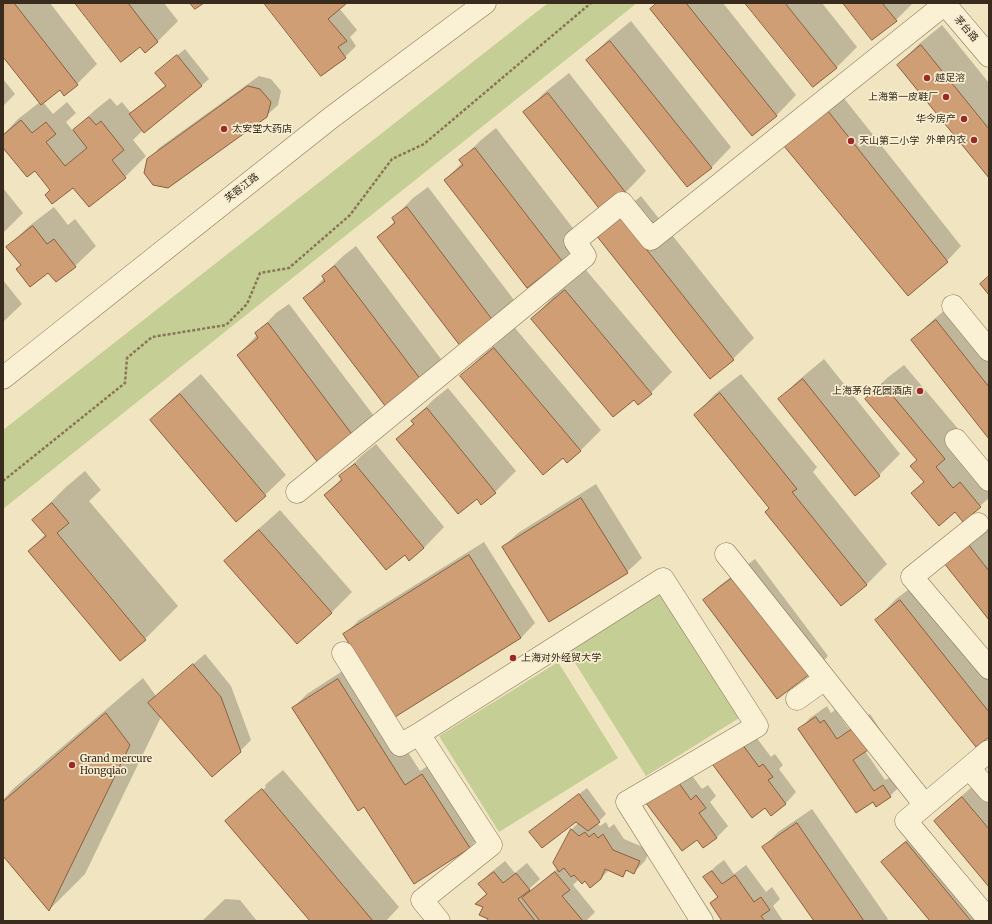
<!DOCTYPE html>
<html>
<head>
<meta charset="utf-8">
<style>
  body { margin:0 }
  #map { position:relative; width:992px; height:924px; overflow:hidden; background:#f0e4c1; font-family:Merriweather,serif }
  canvas { display:block }
  .frame { position:absolute; inset:0; border:4px solid #392b1d; pointer-events:none }
</style>
</head>
<body>
<div id="map">
<canvas width="992" height="924"></canvas>
<div class="frame"></div>
</div>
<script>
const ctx = document.querySelector('canvas').getContext('2d');
ctx.lineJoin = 'round';
function fillPath(path, color) {
  ctx.fillStyle = color;
  ctx.fill(path, 'evenodd');
}
function trace(path, color, width, dash) {
  ctx.strokeStyle = color;
  ctx.lineWidth = width;
  ctx.lineCap = dash ? 'butt' : 'round';
  ctx.setLineDash(dash || []);
  ctx.stroke(path);
}
function write(font, color, halo, rows, align = 'center') {
  ctx.font = font + ' Merriweather,"Noto Sans SC",serif';
  ctx.lineWidth = 3.5;
  ctx.setLineDash([]);
  ctx.textBaseline = 'middle';
  ctx.strokeStyle = halo;
  ctx.fillStyle = color;
  for (const [text, x, y, turn = 0] of rows) {
    ctx.save();
    ctx.translate(x, y);
    ctx.rotate((+turn || 0) * Math.PI / 180);
    ctx.textAlign = isNaN(turn) ? turn : align;
    if (halo) ctx.strokeText(text, 0, 0);
    ctx.fillText(text, 0, 0);
    ctx.restore();
  }
}
const green = new Path2D(`
  M548 3H637L3 509V430Z
  M665 588 744 715 646 776 567 650Z
  M558 662 618 758 499 832 439 736Z`);
const shadow = new Path2D(`
  M3 3H50L97 64 77 84 60 89 43 102 53 114 67 102 76 113 66 122 73 131 95 110 110 98 117 106 122 102 131 113 138 107 166 85 156 73 164 66 185 49 209 79 201 86 143 130 133 140 146 156 125 177 89 206 73 186 51 190 35 169 3 146V135L18 119 40 102 3 55Z
  M76 3H164L178 21 158 41 145 52 140 46Z
  M265 3H345L339 8 357 30 350 37 356 46 345 57Z
  M657 3H723L796 95 776 116Z
  M747 3H822L857 47 836 68Z
  M844 3H913L896 20Z
  M631 21 731 147 711 168 587 60 608 40Z
  M942 25 989 83V176L898 65 919 44Z
  M569 73 646 171 626 192 602 211 525 112 545 92Z
  M259 76 271 79 281 91 278 105 266 116 148 160 159 148Z
  M3 79 15 94 3 106Z
  M843 97 961 246 947 261 786 146Z
  M496 128 582 240 562 261 445 180 462 163 461 160 481 140Z
  M428 187 514 300 494 321 379 237 395 221 393 219 413 198Z
  M3 188 23 213 3 233Z
  M641 196 754 338 733 359 710 377 618 215Z
  M54 207 68 225 75 219 96 246 75 266 49 271 22 265 8 247 28 227Z
  M356 246 441 359 420 380 305 298 324 278 323 276 343 256Z
  M586 270 672 372 651 393 638 404 634 399 532 319 552 298Z
  M3 280 22 304 3 322Z
  M957 300 989 341V437L912 340 933 320Z
  M289 304 374 416 354 437 238 355 257 335 256 334 276 313Z
  M515 328 601 430 581 450 567 462 563 456 461 376 482 356Z
  M824 359 900 454 879 475 855 494 779 399 800 379Z
  M904 365 965 437 989 471V498L980 506 963 520 955 511 912 493 924 481 918 460 867 399 887 378Z
  M201 374 286 475 265 495 151 420 172 399Z
  M741 374 817 467 813 472 887 564 867 584 841 605 770 508 695 415 715 394Z
  M448 388 516 471 495 492 481 504 477 498 397 439 414 423 412 421 433 400Z
  M376 444 444 527 424 548 326 495 342 478 341 477 361 456Z
  M85 471 101 490 89 501 178 606 145 639 29 551 46 534 33 520 66 487Z
  M596 484 642 558 627 572 503 547 518 533Z
  M280 510 352 592 331 613 225 561 246 540Z
  M989 524V619L945 563Z
  M484 542 535 623 521 638 395 716 344 635 359 620Z
  M755 559 828 656 814 671 704 600 719 586Z
  M921 580 989 666V736L876 620 896 599Z
  M205 654 231 686 251 740 240 751 161 717 85 874 49 910 3 854V800L14 788 143 678 156 696Z
  M352 665 420 771 437 760 484 833 469 848 364 806 293 708 307 694Z
  M827 706 831 713 835 710 849 729 870 714 884 735 873 746 865 751 885 780 894 775 901 785 890 796 876 805 800 729 810 718Z
  M753 733 771 757 775 754 783 765 779 769 796 792 786 803 771 814 765 807 714 765Z
  M685 766 702 789 708 785 716 796 710 802 728 826 717 837 704 847 660 790Z
  M283 770 399 907 386 921H311L226 821 247 800ZM265 785 266 787 247 803V801Z
  M983 777 989 784V885L935 821 956 801Z
  M587 788 606 814 597 823 600 826 606 822 609 828 614 824 624 839 650 850 645 861 634 872 628 870 622 875 609 870 600 879 585 880 579 879 573 885 595 912 586 921H488L489 918 484 907 477 903 487 893 480 884 490 873 505 861 515 873 527 863 540 879 529 889 531 891 558 868 571 830 578 823 576 821 530 832 538 825Z
  M812 809 888 919 886 921H815L764 847 778 832Z
  M917 831 989 921H932L883 862 894 851Z
  M724 860 734 874 746 865 766 892 772 887 780 899 773 906 783 921H724L711 903 718 896 705 877 716 866Z
  M225 899 240 900 257 921H202Z`);
const building = new Path2D(`
  M3 3H14L78 85 64 96 60 90 41 105 3 57Z
  M75 3H128L158 42 145 53 140 47 121 62Z
  M190 3H204L195 9Z
  M264 3H310V4L311 3H347L328 19 347 41 338 47 346 58 321 76Z
  M657 3H686L777 116 752 136 650 9Z
  M745 3H785L837 68 813 87Z
  M843 3H882L897 21 872 40Z
  M610 41 712 168 687 187 586 60Z
  M921 45 989 129V178L897 65Z
  M177 55 202 86 144 133 129 114 166 86 155 73Z
  M248 86 260 89 271 102 267 117 168 188 153 185 144 173 147 159Z
  M548 93 626 193 602 212 523 112Z
  M828 111 948 262 908 296 784 146Z
  M89 117 96 125 101 121 124 150 112 160 126 178 89 207 73 188 52 204 45 195 50 190 35 171 27 177 3 148V135L21 120 32 133 46 122 56 134 46 142 65 166 87 148 73 130Z
  M475 148 562 261 527 288 444 180 463 165 459 160Z
  M407 207 494 322 461 347 377 237 395 223 392 218Z
  M620 216 734 360 710 379 596 235Z
  M33 226 47 244 54 239 76 267 56 282 48 273 30 287 16 269 21 265 6 247Z
  M335 266 421 380 386 407 303 298 325 281 322 276Z
  M989 276V295L980 284Z
  M565 290 652 394 638 405 634 400 613 417 531 319Z
  M936 320 989 387V439L911 340Z
  M268 323 354 437 319 464 237 355 258 338 255 333Z
  M494 348 581 451 567 463 563 458 543 475 460 376Z
  M803 379 880 476 855 496 778 399Z
  M883 384 945 459 936 467 953 488 960 482 981 507 963 522 955 512 939 526 911 493 924 482 910 466 917 460 865 399Z
  M720 393 797 489 792 492 867 585 841 606 765 512 769 508 694 415Z
  M180 394 266 496 236 522 150 420Z
  M427 408 496 493 481 505 477 499 458 514 396 439 414 424 411 421Z
  M355 464 424 548 409 561 405 555 386 570 324 495 342 480 339 476Z
  M581 498 628 573 549 622 502 547Z
  M52 503 69 523 57 533 146 640 120 661 28 551 46 536 32 520Z
  M259 530 332 613 297 644 224 561Z
  M968 544 989 571V620L944 563Z
  M469 555 521 638 395 717 343 634Z
  M740 572 814 671 777 699 703 600Z
  M900 600 989 712V737L976 747 875 620Z
  M193 664 221 697 241 752 212 777 148 703Z
  M338 679 405 785 422 774 470 848 414 884 364 807 358 811 292 708Z
  M106 713 130 745 49 911 3 856V802Z
  M816 717 820 723 824 720 837 739 859 724 874 746 853 760 874 791 883 785 891 797 876 807 873 802 856 813 798 729Z
  M742 744 759 767 763 764 773 777 768 780 786 804 771 816 765 808 752 818 713 765Z
  M674 776 691 800 696 795 706 808 699 813 717 838 703 848 697 840 682 851 646 803Z
  M262 789 373 921H310L225 821Z
  M579 794 600 822 588 831 576 822 542 848 529 832Z
  M962 797 989 829V887L934 821Z
  M797 823 864 921H814L762 847Z
  M571 829 579 836 585 832 589 837 594 833 598 838 603 834 613 850 640 861 634 874 626 870 623 877 605 869 601 879 590 888 585 881 582 884 574 875 571 877 564 868 559 872 553 863Z
  M906 842 971 921H930L881 862Z
  M712 871 722 884 735 875 754 902 761 897 770 910 761 916 765 921H722L710 903 718 897 703 877Z
  M494 872 503 883 516 873 530 890 518 899 535 921H487L488 919 479 915 483 907 475 904 487 894 478 884Z
  M555 872 570 890 562 896 583 921H540L522 898Z`);
const path = new Path2D(`
  M3 481 125 383 127 358 152 337 226 325 247 304 260 273 289 268 350 215 392 159 424 144 591 3`);
const minor = new Path2D(`
  M944 3 989 56
  M953 306 989 350
  M3 378 332 117 485 3
  M956 440 989 480
  M297 492 585 256 575 241 622 203 651 239 945 4
  M978 524 912 577 989 668
  M726 554 925 805
  M343 653 400 745 419 734 491 845 422 900 439 921
  M797 699 825 679
  M419 734 663 579 757 726 627 802 702 921
  M989 751 906 821 989 920
  M969 768 989 791`);
const markers = [
  [927,78,4,"#9b2925"],
  [946,97,4,"#9b2925"],
  [964,119,4,"#9b2925"],
  [224,129,4,"#9b2925"],
  [974,140,4,"#9b2925"],
  [851,141,4,"#9b2925"],
  [920,391,4,"#9b2925"],
  [513,658,4,"#9b2925"],
  [72,765,4,"#9b2925"]
];
const streetNames = [
  ["茅台路",966,29,49],
  ["芙蓉江路",242,188,-38]
];
const poiNames = [
  ["越足溶",935,78],
  ["上海第一皮鞋厂",938,97,"right"],
  ["华今房产",956,119,"right"],
  ["太安堂大药店",232,129],
  ["外单内衣",966,140,"right"],
  ["天山第二小学",859,141],
  ["上海茅台花园酒店",912,391,"right"],
  ["上海对外经贸大学",521,658],
  ["Grand mercure",80,759],
  ["Hongqiao",80,771]
];
fillPath(green, '#c5ce94');
fillPath(shadow, '#0003');
fillPath(building, '#d09e75');
trace(building, '#8a5e3c', 1);
trace(minor, '#8a7457', 23);
trace(path, '#8a7457', 2.5, [3, 2]);
trace(minor, '#faf0d4', 22);
for (const [x, y, r, color] of markers) {
  const dot = new Path2D();
  dot.arc(x, y, r, 0, 2 * Math.PI);
  ctx.fillStyle = color;
  ctx.fill(dot);
  trace(dot, '#f7edd0', 1.5);
}
write('10px', '#392b1d', '#f7edd0', streetNames);
write('10px', '#392b1d', '#f7edd0', poiNames, 'left');
</script>
</body>
</html>
